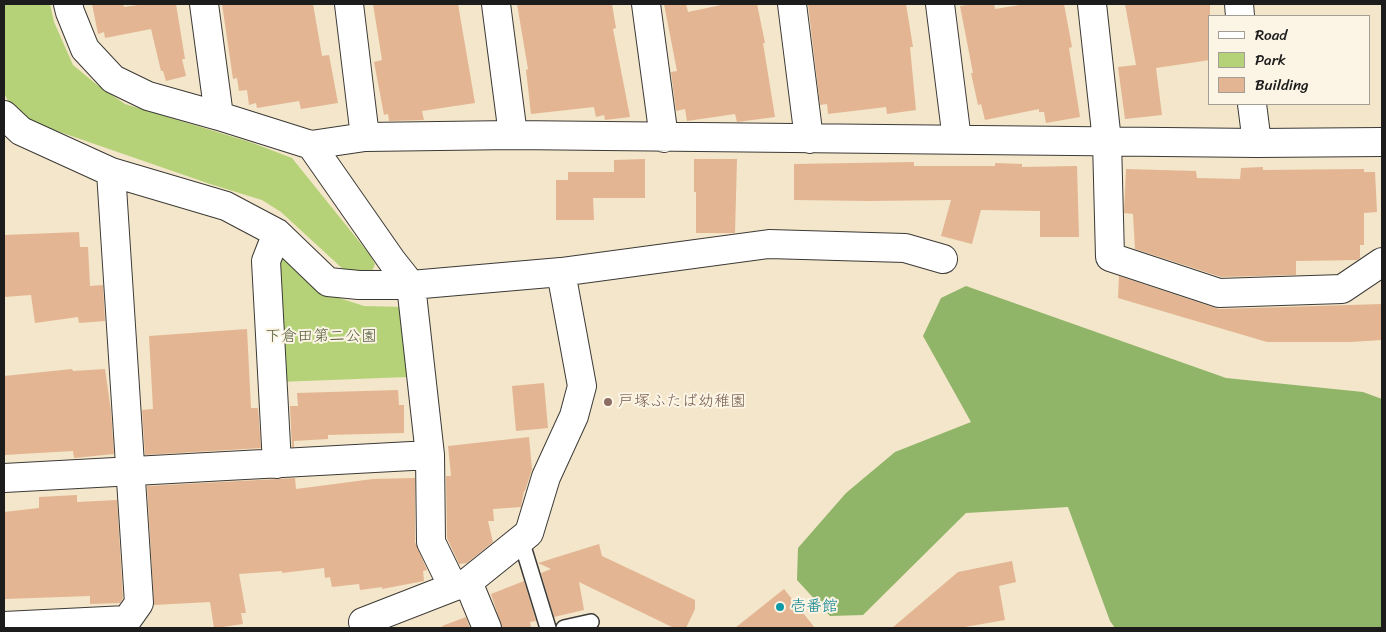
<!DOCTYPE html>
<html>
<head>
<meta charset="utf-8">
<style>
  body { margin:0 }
  #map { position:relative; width:1386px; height:632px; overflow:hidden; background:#f3e6ca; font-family:Sriracha,sans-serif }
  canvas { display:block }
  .frame { position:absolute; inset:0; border:5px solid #1c1c1c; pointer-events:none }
  .legend { position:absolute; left:1208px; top:15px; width:162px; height:90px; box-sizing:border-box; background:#fcf5e5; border:1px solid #a29e95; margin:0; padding:6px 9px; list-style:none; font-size:15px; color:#1c1c1c }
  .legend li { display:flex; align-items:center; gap:10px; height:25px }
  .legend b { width:25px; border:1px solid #a29e95 }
</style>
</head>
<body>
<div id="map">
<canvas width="1386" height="632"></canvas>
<div class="frame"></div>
<ul class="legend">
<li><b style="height:6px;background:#fff"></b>Road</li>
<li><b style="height:14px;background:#b5d278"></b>Park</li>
<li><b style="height:14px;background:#e3b592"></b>Building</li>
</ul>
</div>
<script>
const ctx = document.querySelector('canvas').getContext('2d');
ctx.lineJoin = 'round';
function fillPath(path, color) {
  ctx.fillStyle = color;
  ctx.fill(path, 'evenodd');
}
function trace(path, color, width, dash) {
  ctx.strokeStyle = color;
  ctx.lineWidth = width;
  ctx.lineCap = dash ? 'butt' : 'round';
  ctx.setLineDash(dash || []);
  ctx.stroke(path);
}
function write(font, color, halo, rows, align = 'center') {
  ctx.font = font + ' Sriracha,"Klee One",sans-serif';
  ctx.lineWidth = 4;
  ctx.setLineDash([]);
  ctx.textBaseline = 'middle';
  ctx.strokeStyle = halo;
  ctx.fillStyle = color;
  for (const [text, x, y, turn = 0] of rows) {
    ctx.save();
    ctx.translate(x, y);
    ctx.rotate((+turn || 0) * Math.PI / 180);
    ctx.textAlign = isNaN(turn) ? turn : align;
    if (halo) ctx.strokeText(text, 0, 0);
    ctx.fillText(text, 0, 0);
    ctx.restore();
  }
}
const green = new Path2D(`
  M4 4H50L54 22 73 65 96 84 125 104 250 142 292 158 370 255 375 264 372 272 344 270 281 212 262 200 210 184 31 122 10 105 4 93Z
  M279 249 330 295 364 306 406 307 407 377 279 382Z`);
const forest = new Path2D(`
  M966 286 1226 378 1363 392 1382 399V628H1115L1110 621 1068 507 966 513 863 615 830 616 797 580 798 548 846 493 895 452 971 422 923 336 941 298Z`);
const building = new Path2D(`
  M92 4H123L124 7 145 4H176L185 59H182L186 76 166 81 163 71H161L151 29 105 38 104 32 98 34Z
  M222 4H313L322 56 329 55 338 103 301 109 299 101 257 108 256 103 249 105 247 90 239 91 237 78 233 79Z
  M373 4H458L475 103 422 111 424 120 389 121 388 114 384 115 374 62 382 60Z
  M517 4H612L616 28 613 29 630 117 605 120 604 115 596 117 594 107 531 114 526 70 528 69Z
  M664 4H686L688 12 726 4H757L765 43H763L775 117 737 122 735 114 687 121 685 109 676 111 671 72 677 71Z
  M808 4H906L913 47H910L916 110 887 114 886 107 828 114 827 104 820 105Z
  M975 4H994L995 9 1026 4H1064L1072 47 1069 48 1080 117 1046 123 1044 112H1039V109L985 120 981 104 978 105 971 73H973L960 6Z
  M1125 4H1210V60L1156 68 1162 115 1125 119 1118 67 1136 65Z
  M645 159V198H593L594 220H556V180H568V172H614V160Z
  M694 159H737L735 233H696V192H694Z
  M914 162V166H995V163L1022 164V167L1077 166 1079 237H1040V211L981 210 972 244 941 236 951 200 869 201 794 200V164Z
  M1263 167V170L1364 169V172H1375L1377 212 1364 213V245H1360V258L1357 260 1296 261V275L1221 277 1135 249 1133 214 1124 213 1126 169 1196 171 1197 178 1240 179 1241 168Z
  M79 232 80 247H88L90 286 103 285 105 321 79 323 78 317 35 323 31 295 4 297V235Z
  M1119 276 1219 309 1382 304V340L1351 342H1267L1118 298Z
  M247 329 251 408H258L261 448 145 455 142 410 153 409 149 336Z
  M72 369 73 371 105 369 111 411 114 454 74 458 73 451 4 455V376Z
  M544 383 548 428 516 431 512 386Z
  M398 390 399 405H404V433L328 435V439L294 441V447H292L290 406H298L297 393Z
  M529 437 532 469 525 491H524L521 507 493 509 494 521H488L493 542 467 563 459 564 447 538 446 476H451L448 446Z
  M295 478 296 489 373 479 415 478V542L427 570 423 571 424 581 382 589V587L360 590 359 584 332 587 330 577 325 578 324 568 282 573V571L239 574 246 613H241L243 624 216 628H214L210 602 154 605 147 486Z
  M77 495V502L117 500 123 598 120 603 90 604V596L4 599V512L39 508V497Z
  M599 544 602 556 695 600V609L686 628H674L579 582 584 610 554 617 541 573 551 569 538 563Z
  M1012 561 1016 582 999 586 1005 620 959 628H892L958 572Z
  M524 581 536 621 530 622 531 628H502L491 594Z
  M784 589 815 628H735Z
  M466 617 470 628H443L442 626Z`);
const service = new Path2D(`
  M521 540 548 628
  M564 628 591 622`);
const minor = new Path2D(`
  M68 4 70 12 85 49 113 79 148 96 219 116 311 145 365 137 513 135 1257 143 1382 142
  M204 4 219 116
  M349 4 365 137
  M496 4 513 135
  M646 4 664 138
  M792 4 809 139
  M940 4 957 140
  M1092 4 1107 141 1110 257 1219 293 1342 289 1382 262
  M1239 4 1240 16
  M1252 104 1257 143
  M4 115 21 131 111 172 226 206 277 233 328 282 359 285H411L561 272 769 244 905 248 943 259
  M277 233 266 261 277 464
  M430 455 431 542 453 587 468 582 529 533 546 477 574 416 582 386 561 272
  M4 478 430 455 411 285 392 261 311 145
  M468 582 487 628
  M363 622 453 587
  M4 626 127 620 139 603 111 172`);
const markers = [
  [608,402,5,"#8d6e63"],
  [780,607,5,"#0f9aa8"]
];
const parkNames = [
  ["下倉田第二公園",321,337]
];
const educationNames = [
  ["戸塚ふたば幼稚園",618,402]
];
const cultureNames = [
  ["壱番館",790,607]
];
fillPath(green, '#b5d278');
fillPath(forest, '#90b468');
fillPath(building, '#e3b592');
trace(service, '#3c3a36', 18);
trace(minor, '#3c3a36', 30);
trace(service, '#fff', 15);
trace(minor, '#fff', 28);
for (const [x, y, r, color] of markers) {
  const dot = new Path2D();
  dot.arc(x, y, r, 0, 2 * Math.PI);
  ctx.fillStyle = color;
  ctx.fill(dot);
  trace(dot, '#fcf5e5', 2);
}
write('16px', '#525c3c', '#fcf5e5', parkNames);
write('16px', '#785e54', '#fcf5e5', educationNames, 'left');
write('16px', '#0d838f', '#fcf5e5', cultureNames, 'left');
</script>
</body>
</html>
